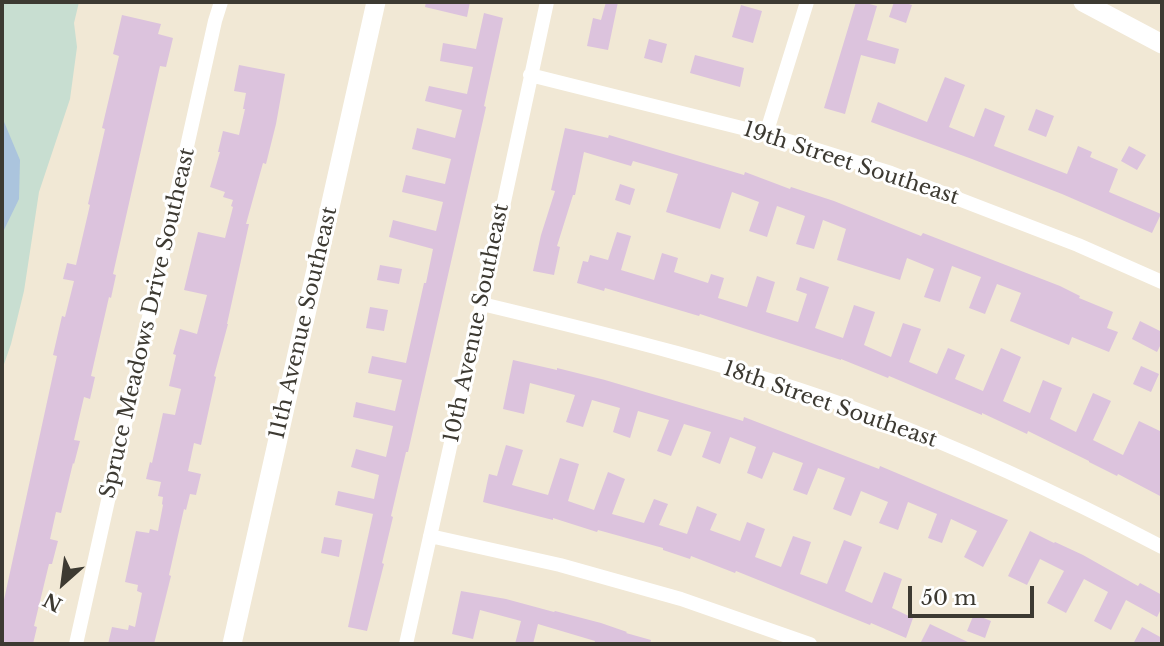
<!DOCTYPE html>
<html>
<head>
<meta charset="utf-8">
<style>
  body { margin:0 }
  #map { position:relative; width:1164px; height:646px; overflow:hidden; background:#f1e8d5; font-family:"Libre Baskerville",serif }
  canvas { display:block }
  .frame { position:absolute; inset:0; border:4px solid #3d3a32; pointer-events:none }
  .north { position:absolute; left:28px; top:548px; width:70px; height:70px; -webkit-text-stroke:5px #fff; paint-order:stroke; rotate:208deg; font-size:19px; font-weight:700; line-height:28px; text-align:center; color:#3d3a32 }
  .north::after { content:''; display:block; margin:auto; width:24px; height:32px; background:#3d3a32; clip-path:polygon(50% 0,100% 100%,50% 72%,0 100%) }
  .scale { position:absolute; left:908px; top:586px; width:126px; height:32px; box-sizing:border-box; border:4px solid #3d3a32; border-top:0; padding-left:9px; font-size:21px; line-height:24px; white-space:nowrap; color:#3d3a32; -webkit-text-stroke:5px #fff; paint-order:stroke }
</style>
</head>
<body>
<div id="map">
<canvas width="1164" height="646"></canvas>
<div class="frame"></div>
<div class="north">N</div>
<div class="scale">50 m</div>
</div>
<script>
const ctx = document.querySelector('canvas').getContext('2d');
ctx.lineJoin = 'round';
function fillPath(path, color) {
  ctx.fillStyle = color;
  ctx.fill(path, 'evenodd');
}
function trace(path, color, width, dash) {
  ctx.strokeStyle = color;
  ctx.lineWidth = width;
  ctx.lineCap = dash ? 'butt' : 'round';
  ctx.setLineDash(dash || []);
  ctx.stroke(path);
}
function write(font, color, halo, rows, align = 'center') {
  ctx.font = font + ' "Libre Baskerville",serif';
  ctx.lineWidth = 6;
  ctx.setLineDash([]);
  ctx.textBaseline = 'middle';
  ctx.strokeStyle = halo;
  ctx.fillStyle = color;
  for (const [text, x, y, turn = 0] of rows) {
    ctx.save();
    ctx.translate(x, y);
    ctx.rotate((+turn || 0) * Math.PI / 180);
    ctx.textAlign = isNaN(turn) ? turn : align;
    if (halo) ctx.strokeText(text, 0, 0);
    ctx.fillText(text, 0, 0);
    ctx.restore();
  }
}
const green = new Path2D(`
  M2 2H79L74 23 77 47 70 99 39 192 24 291 11 344 2 370Z`);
const water = new Path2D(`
  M2 117 20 160 19 199 2 234Z`);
const building = new Path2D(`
  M426 2H470L467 17 425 7Z
  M606 2H618L608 50 587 46 593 18 601 20Z
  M856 2H862L877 6 867 40 899 49 895 64 861 55 845 114 824 108Z
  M894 2H903L912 5 906 23 889 17Z
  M741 5 762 11 753 43 732 37Z
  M484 13 503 18 484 106 486 107 408 452H406L391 516 393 517 382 563 384 564 367 631 348 627 373 514 335 505 338 491 374 499 379 475 351 467 356 449 386 457 393 426 353 417 356 402 395 411 402 380 368 373 372 356 406 363 424 283H426L433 249 389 237 393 220 436 231 443 202 402 192 406 175 445 184 451 159 412 149 417 128 455 138 462 110 425 101 429 86 467 94 473 67 440 61 443 43 476 49Z
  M122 15 161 24 158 34 173 38 166 67 160 66 113 274 116 275 111 298 109 297 91 376 95 377 90 399 84 397 74 440 80 441 74 464 73 463 61 513 56 512 50 539 58 541 52 564H49L34 626 37 627 33 644H2V609L57 356 53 355 62 316 65 317 74 281 63 279 67 263 76 265 90 205 88 204 105 129 102 128 119 56 113 54Z
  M649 39 667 44 662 63 644 58Z
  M695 55 744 68 740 87 690 73Z
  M239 65 285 74 276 124 266 164 263 163 246 224H249L227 324H228L214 376 216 377 201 445 194 443 188 471 201 474 196 495 190 494 186 510 184 509 169 575 171 576 154 644H108L112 627 128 630 129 625 135 627 142 593 137 591 138 585 125 582 136 531 149 533 150 529 158 531 163 505 162 504 163 497 158 496 161 482 146 479 150 462 152 463 163 413 175 415 181 389 169 386 176 355 173 354 180 329 197 334 207 295 184 290 198 232 225 238 233 207 231 206 233 200 223 197 225 192 210 187 220 152H218L223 131 239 135 245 109H243L246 93 234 91Z
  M945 77 965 85 949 127 974 137 985 108 1005 116 994 146 1067 174 1078 146 1092 152 1090 157 1118 169 1109 192 1161 214 1152 233 1062 194 972 159 871 122 878 102 927 122Z
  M1036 109 1054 116 1046 137 1028 130Z
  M565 128 608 138 609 135 744 175 745 172 790 189 791 187 834 201 921 236 923 233 1060 286 1080 296 1079 298 1113 312 1107 328 1118 332 1109 352 1072 337 1069 345 1010 321 1021 293 997 284 985 314 969 308 981 277 952 266 940 302 924 297 934 269 907 258 900 280 837 260 846 229 823 220 814 249 796 244 805 216 777 206 767 237 749 231 759 202 732 192 720 229 666 212 678 174 633 161 631 166 584 152 575 195H573L557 246 560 247 554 275 533 271 541 235 555 191 551 190Z
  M1129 146 1146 155 1137 170 1121 161Z
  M620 184 635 189 630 205 615 200Z
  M617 232 631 236 621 270 654 280 662 253 678 258 674 272 708 283 711 274 724 278 718 298 747 307 757 276 775 282 766 312 798 322 807 294 796 290 800 277 829 287 815 328 843 338 854 305 875 312 864 345 891 357 903 323 921 329 909 362 937 374 948 348 965 355 955 379 983 391 1001 348 1021 357 1003 401 1030 413 1043 380 1062 388 1050 419 1076 432 1093 393 1111 401 1093 440 1123 455 1139 421 1162 432V497L1118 474 1117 476 1089 462V461L1028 431 1027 434 982 413V415L889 376 888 378 841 359V360L700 314 699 316 605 288 604 291 577 283 583 261 588 262 590 255 608 260Z
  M380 265 402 269 399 284 377 280Z
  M370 307 388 310 384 331 366 328Z
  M1140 321 1162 332V342L1157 352 1132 339Z
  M513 360 557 370V368L605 380 743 421 744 417 879 469 880 466 1008 520 983 567 964 557 977 531 951 519 942 543 928 538 937 514 908 502 898 530 879 523 888 502 861 491 851 516 833 509 845 478 818 468 807 495 793 490 803 463 773 452 762 479 747 473 756 447 730 437 720 464 702 457 711 432 684 424 671 456 657 451 669 420 638 411 630 438 613 432 620 408 592 400 583 427 566 422 575 395 530 383 524 414 503 409Z
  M1141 366 1159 374 1151 392 1133 384Z
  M506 445 523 450 512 485 548 495 560 458 579 464 568 501 594 510 608 472 625 479 612 514 644 523 654 499 668 504 659 525 687 534 697 506 717 514 710 530 740 541 747 522 765 529 755 557 781 567 793 536 811 542 800 574 827 584 844 540 862 547 845 591 872 603 884 572 902 579 892 608 913 618 906 638 871 623 870 625 736 571 735 573 691 556 690 559 663 550V548L598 530 597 532 553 518V520L483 502 489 474 497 476Z
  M1030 531 1054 543 1055 542 1083 555 1138 586 1140 583 1162 595V607L1157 617 1126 600 1111 630 1094 621 1108 592 1084 579 1066 613 1047 603 1064 571 1040 559 1027 585 1008 576Z
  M324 537 342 540 339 557 321 553Z
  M461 591 506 599 554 612 555 611 601 623 627 632 626 633 651 640 650 644H594L595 641 538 624 533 644H515L521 621 480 610 473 639 452 634Z
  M974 614 991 621 985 638 967 631Z
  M930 624 972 644H920Z
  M1142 627 1162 638V644H1133Z`);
const street = new Path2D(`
  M530 75 766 134 891 173 1078 245 1162 282
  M766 134 807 2
  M482 304C612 335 742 367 866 413 968 451 1066 497 1162 547
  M430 536 560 565 681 599 810 644
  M76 644 215 21 221 2
  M406 644 482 304 547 2`);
const secondary = new Path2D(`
  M1083 2 1162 44
  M232 644 376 2`);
const streetNames = [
  ["19th Street Southeast",851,164,18],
  ["Spruce Meadows Drive Southeast",148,323,-77],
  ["11th Avenue Southeast",304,323,-77],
  ["10th Avenue Southeast",477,323,-78],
  ["18th Street Southeast",830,405,19]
];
fillPath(green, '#c8ded1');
fillPath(water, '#abc4dd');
fillPath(building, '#dcc3dd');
trace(street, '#fff', 14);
trace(secondary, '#fff', 19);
write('21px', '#3d3a32', '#fff', streetNames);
</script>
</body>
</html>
